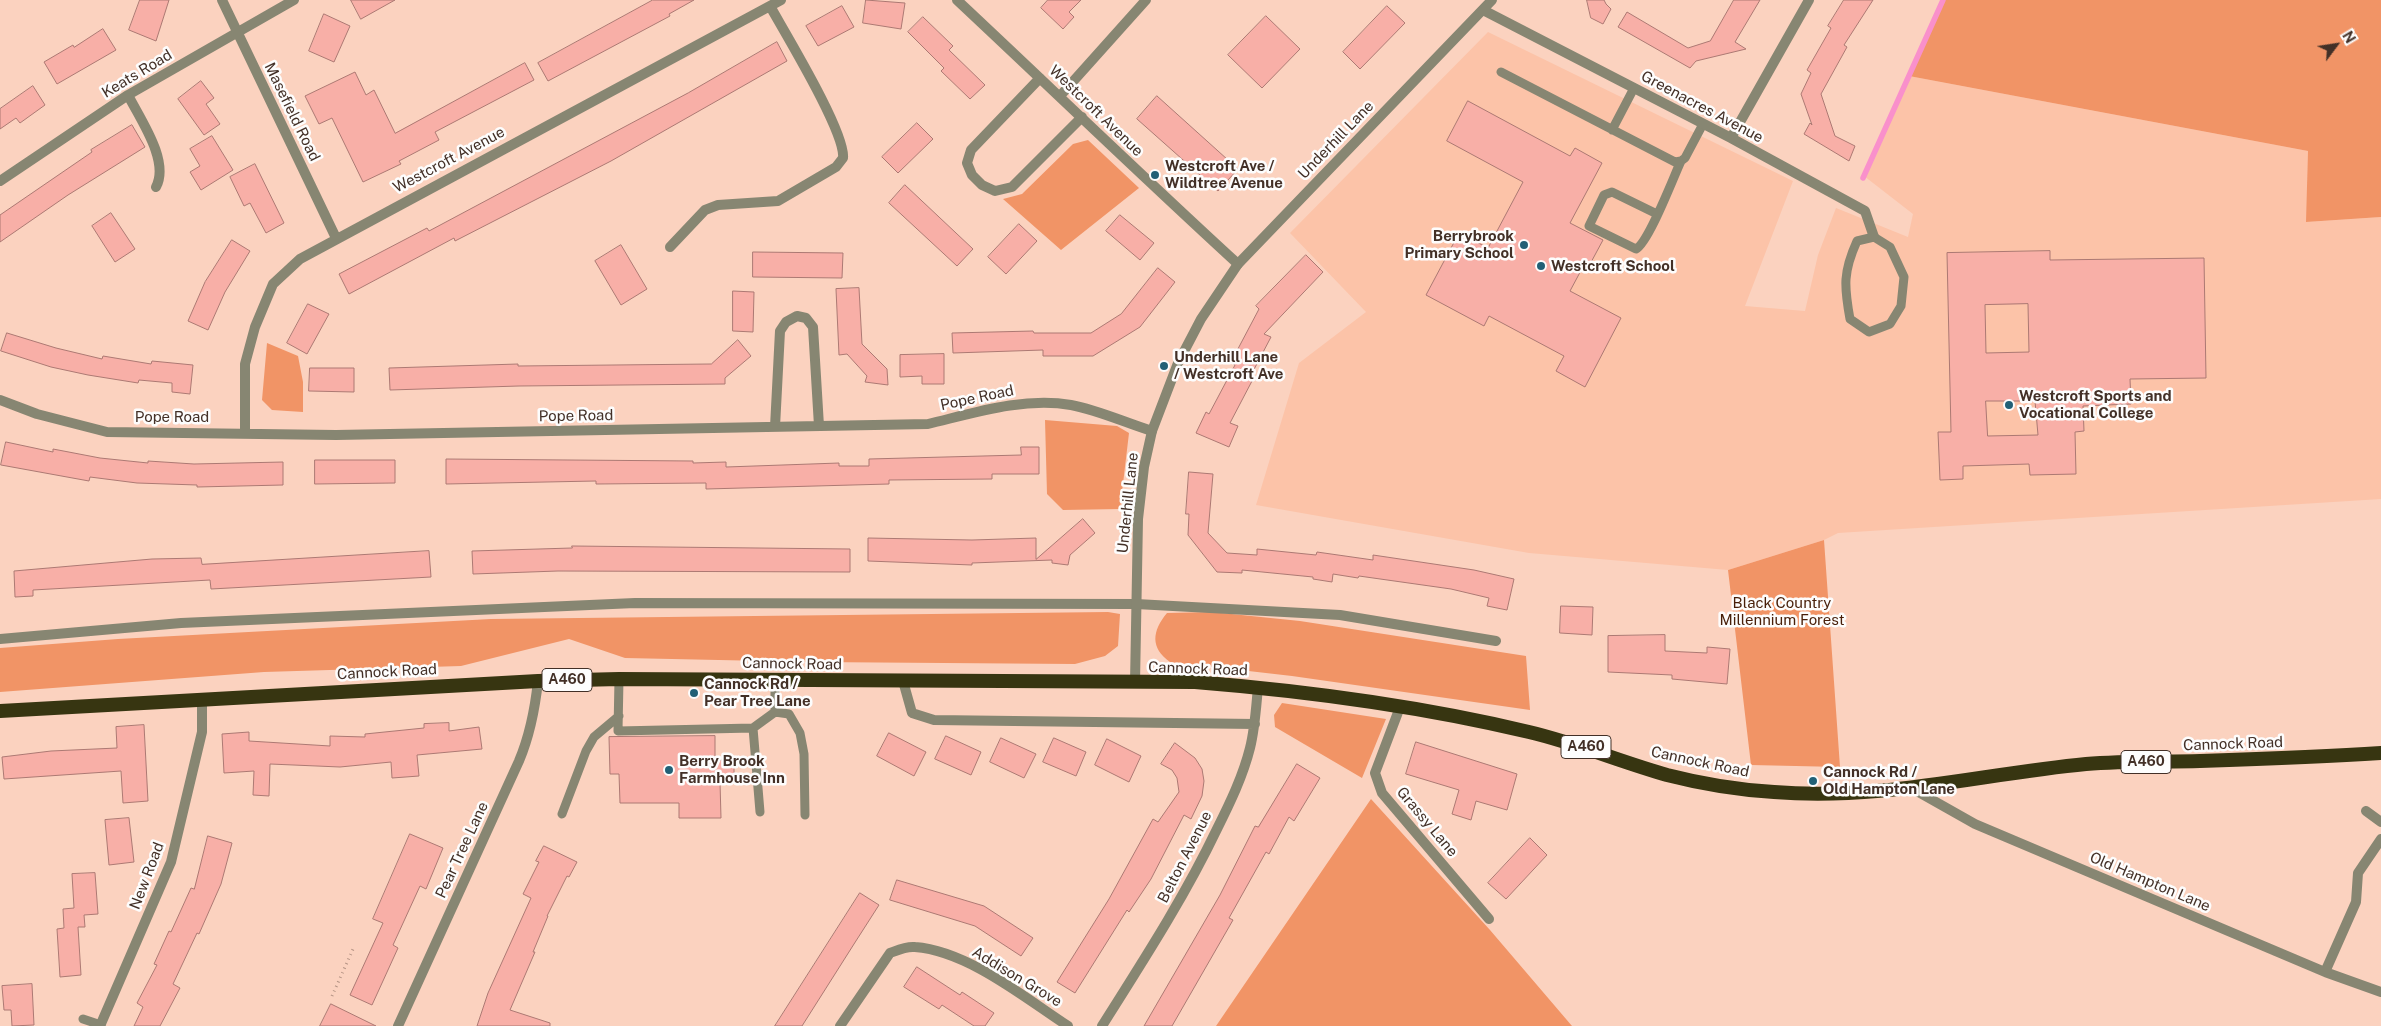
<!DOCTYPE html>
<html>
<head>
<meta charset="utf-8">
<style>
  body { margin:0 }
  #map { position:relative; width:2381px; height:1026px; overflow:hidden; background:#fbd2bf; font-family:"Public Sans",sans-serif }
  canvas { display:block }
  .north { position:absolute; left:2311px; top:20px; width:50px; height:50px; -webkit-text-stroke:4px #fdfdfd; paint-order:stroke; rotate:59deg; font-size:14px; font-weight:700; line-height:20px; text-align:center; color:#433027 }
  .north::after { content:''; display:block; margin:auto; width:18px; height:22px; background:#433027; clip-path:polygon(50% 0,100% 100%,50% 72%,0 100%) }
</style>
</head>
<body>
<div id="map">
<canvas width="2381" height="1026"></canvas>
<div class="north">N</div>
</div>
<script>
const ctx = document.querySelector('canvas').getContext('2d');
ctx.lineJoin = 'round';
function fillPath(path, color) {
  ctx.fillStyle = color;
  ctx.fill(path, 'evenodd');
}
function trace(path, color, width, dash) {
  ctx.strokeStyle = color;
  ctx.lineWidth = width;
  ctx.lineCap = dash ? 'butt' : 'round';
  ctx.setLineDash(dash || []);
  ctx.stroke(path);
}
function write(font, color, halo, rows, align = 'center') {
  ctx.font = font + ' "Public Sans",sans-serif';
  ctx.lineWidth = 5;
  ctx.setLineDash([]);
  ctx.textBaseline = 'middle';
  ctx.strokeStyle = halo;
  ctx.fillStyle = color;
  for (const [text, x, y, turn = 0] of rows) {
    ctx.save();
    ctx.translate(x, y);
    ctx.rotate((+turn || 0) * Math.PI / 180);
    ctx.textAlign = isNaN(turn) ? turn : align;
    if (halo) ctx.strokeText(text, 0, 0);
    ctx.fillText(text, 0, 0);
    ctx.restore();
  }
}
const built = new Path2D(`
  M1488 32 1793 181 1745 306 1805 311 1818 255 1836 208 1908 237 1913 214 1864 176 1909 76 2308 151 2307 222 2381 217V499L1838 533 1824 540 1728 570 1529 553 1256 505 1299 363 1366 312 1290 233Z`);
const green = new Path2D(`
  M1943 0H2381V217L2306 222 2308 151 1909 76Z
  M1088 140 1139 188 1061 250 1003 199 1022 194 1073 144Z
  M267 343 298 356 303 382V412L272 410 262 400Z
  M1045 420 1117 426 1129 433 1120 509 1063 510 1047 494Z
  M1824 540 1840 767 1751 765 1728 570Z
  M1108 612 1120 614 1118 646 1105 656 1075 664 813 662 625 658 569 639 461 666 264 672 0 692V648L118 639 491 619Z
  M1212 612 1300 621 1526 656 1530 710 1292 676 1170 662C1150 648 1152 631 1167 613Z
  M1282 703 1386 719 1362 778 1275 727 1274 715Z
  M1371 799 1490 930 1572 1026H1216Z`);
const stream = new Path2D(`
  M1863 178 1943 0`);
const building = new Path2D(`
  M140 0H169L156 41 129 30Z
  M351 0H395L361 19Z
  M653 0H694L669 14 670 16 548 81 538 63Z
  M866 0 905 3 901 29 863 23Z
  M1048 0H1081L1069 12 1074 17 1063 29 1041 8Z
  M1587 0H1604L1606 4 1611 9 1603 24 1591 18Z
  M1734 0H1760L1735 42 1746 49 1696 61 1690 68 1618 27 1627 12 1688 48 1710 41Z
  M1844 0H1873L1844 45 1847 47 1821 94 1835 136 1855 146 1849 161 1804 134 1810 123 1812 125 1801 94 1811 73 1807 70 1831 28 1828 26Z
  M842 6 854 27 818 46 806 26Z
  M1387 6 1405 23 1360 69 1343 52Z
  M324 14 350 26 334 62 309 51Z
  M1266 16 1300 49 1262 88 1228 55Z
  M923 17 953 46 949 50 985 85 970 99 941 71 944 68 908 32Z
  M103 29 116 50 57 84 44 62 73 45 74 47Z
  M777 42 787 61 611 161 455 241 454 238 349 294 339 274 427 228 429 231 688 93Z
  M525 63 534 80 435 132 439 140 399 161 401 164 363 182 332 118 319 124 305 96 355 72 366 95 374 90 395 133Z
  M201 81 214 98 206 104 220 124 204 135 178 99Z
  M33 86 45 105 20 123 16 118 0 129V109Z
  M1157 96 1238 169 1218 191 1137 119Z
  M1468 101 1570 156 1575 148 1602 163 1570 223 1603 240 1589 266 1585 263 1570 291 1621 318 1585 387 1556 371 1564 356 1489 316 1484 326 1426 295 1459 233 1488 248 1523 182 1447 141Z
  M917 123 933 139 898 173 882 157Z
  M132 125 145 147 68 195 0 242V215L92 152 91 150Z
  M212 136 233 170 201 190 190 172 200 166 190 149Z
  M255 164 284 223 266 233 250 203 244 206 230 177Z
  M905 185 973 249 957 266 889 203Z
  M111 213 135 249 115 262 92 226Z
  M1120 215 1154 243 1140 260 1106 231Z
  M1019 224 1037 241 1006 274 988 257Z
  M232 240 250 251 225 292 208 330 188 321 205 282Z
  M621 245 647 289 621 305 595 261Z
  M2050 251V260L2204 258 2206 378 2130 379 2131 404 2083 406 2084 431 2075 432 2076 474 2030 475 2029 464 1963 466V479L1940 480 1938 432H1951L1947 253ZM2028 304 2029 352 1986 353 1985 305ZM1986 401H2035L2038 435 1988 436Z
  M753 252 843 253 842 278 753 277Z
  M1306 255 1323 272 1264 334 1271 337 1249 379 1252 381 1230 423 1238 426 1229 447 1196 433 1206 412 1209 414 1235 365 1231 362 1259 309 1256 306Z
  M1158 268 1175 282 1140 327 1093 356H1043V350L953 353 952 333 1033 331 1034 333H1091L1121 314Z
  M859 288 862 344 887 369 888 385 865 382 867 376 847 354 839 355 836 289Z
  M733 291 754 292 753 332 733 331Z
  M308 304 329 314 307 354 287 343Z
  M7 333 56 348 102 359 103 356 151 364 152 361 193 365 190 394 172 392V383L139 380 138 383 88 375 51 367 1 351Z
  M738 340 751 356 725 378V384L519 386 390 390 389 368 518 364V366L711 364Z
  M944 354V384H922V376L900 377V355Z
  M310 368H354V392L309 391Z
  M6 442 53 452V449L100 458 148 463V461L194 464 283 462V485L197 487V485L137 483 90 477 89 481 1 465Z
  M1021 447H1039V474H992V479L889 480V484L706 489V483L596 484V481L446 484V459L693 461V463L726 462V467L839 463V466H869V459L1021 455Z
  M315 460H395V483L315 484Z
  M1189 472 1213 474 1208 533 1227 553 1257 555V549L1316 555 1317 552 1373 560V555L1474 570 1514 579 1507 610 1487 606 1489 598 1451 589 1359 576 1358 578 1333 574 1332 582 1313 579V577L1242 570V573L1217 572 1188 535 1189 514H1186Z
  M1083 519 1095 533 1070 555 1068 565 1052 563V560L972 563V565L868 561V538L972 540 1036 538V559Z
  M572 546 850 549V572L558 571 473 574 472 551 572 548Z
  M429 551 431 577 211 589 210 580 33 590V596L15 597 14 571 152 559 201 558 202 564Z
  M1561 606 1593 607 1592 635 1560 633Z
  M1665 635V651L1707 653V647L1730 649 1727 684 1672 679V675L1608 672V636Z
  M449 723V731L479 727 482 749 417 755 419 776 392 778 391 762 340 767 270 764 269 796 253 795 254 771 224 773 222 734 249 732V741L330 746V736L365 737V734L424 728V724Z
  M144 725 148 801 123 803 121 771 4 779 2 757 51 751 117 748 116 727Z
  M889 733 926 752 914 776 877 756Z
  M715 736V760H734V782H720L721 818H679V803H620L619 774H610L609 737Z
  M946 736 981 752 971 775 935 759Z
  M1001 738 1036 754 1024 778 990 762Z
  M1054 738 1086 752 1076 776 1043 762Z
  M1107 739 1141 756 1129 782 1095 765Z
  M1416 742 1517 774 1507 810 1476 801 1471 820 1452 814 1459 790 1406 774Z
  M1175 743 1195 758 1202 769 1204 781 1202 796 1191 819 1184 815 1151 879 1129 912 1127 910 1075 993 1057 982 1109 899 1153 819 1158 822 1179 792 1177 778 1172 770 1161 764Z
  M1297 764 1320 778 1294 821 1289 817 1269 854 1266 852 1229 918 1233 920 1172 1026H1144L1220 895 1255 826 1258 827Z
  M129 818 134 862 109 865 105 820Z
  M410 834 443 848 426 889 420 886 393 945 398 948 372 1005 350 995 383 923 373 919Z
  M208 836 232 843 221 884 199 934 197 933 173 984 180 988 160 1026H134L143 1007 137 1003 157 965 154 964 169 931 171 932 191 888 194 889Z
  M1530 838 1547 855 1506 899 1488 883Z
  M544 846 577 862 569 877 567 876 547 916H548L533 952H535L510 1010 550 1023V1026H477L488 993 531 898 523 894 539 862 536 861Z
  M95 873 98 914 84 915 85 927H78L81 975 60 977 57 929 64 928 63 909 74 908 72 874Z
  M897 880 984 906 1033 938 1021 956 975 926 890 900Z
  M860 893 879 905 854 944 802 1026H775Z
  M917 967 960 995 962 992 994 1013 985 1026H974L942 1005 939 1009 904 987Z
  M32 984 34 1025 12 1026 11 1010H4L2 986Z
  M331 1004 376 1026H320Z`);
const path = new Path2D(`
  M332 996 354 947`);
const service = new Path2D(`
  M1501 72 1675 162 1681 161 1685 158 1703 124
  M1612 130 1634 88
  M1657 214 1612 192 1604 195 1589 226 1636 249C1649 242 1673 178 1681 161
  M1874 237 1890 247 1904 277 1901 306 1890 324 1869 332 1850 319C1844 286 1843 272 1857 241Z
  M619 679 618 731 753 728 775 712V680
  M775 712 789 714 800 733 804 754 805 815
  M753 728 760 812
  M562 814 586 751 594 737 619 716
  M83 1019 101 1025`);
const minor = new Path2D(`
  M222 0 336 238
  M957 0C1051 88 1143 177 1238 264
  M1483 10 1731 138 1865 211 1874 237
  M1040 78 971 150 967 163 972 175 982 185 995 191 1012 187 1082 117
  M128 95C140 119 170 161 156 187
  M1060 96 1146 0
  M1731 138 1809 0
  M0 181 128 95 294 0
  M670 247 705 210 718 205 778 201 836 167 843 158C846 133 785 33 770 6
  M0 400 37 414 107 432 336 435 928 424C974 413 1023 397 1071 405 1098 410 1126 423 1152 431
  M775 427 780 331 786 322 797 316 806 318 813 327 819 426
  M245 432V364L255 327 273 284 300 259 781 0
  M0 639 181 623 635 603 1136 604 1340 615 1496 641
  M903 681 912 713 934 720 1255 724
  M1400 707 1375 773 1382 793 1489 919
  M1913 789 1975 824 2325 972 2381 992
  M2366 811 2381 822
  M2325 972 2356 902 2358 873 2381 839
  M100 1026 171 862 202 732V699
  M398 1026 519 761C530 735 535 709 538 681
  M840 1026 890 953C898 950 906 946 915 947 968 951 1025 998 1068 1026
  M1102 1026C1143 961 1184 898 1217 829 1230 803 1243 776 1250 748 1255 728 1256 708 1258 687`);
const tertiary = new Path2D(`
  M1135 683 1138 519 1144 467 1152 431 1178 363 1201 319 1238 264 1492 0`);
const trunk = new Path2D(`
  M0 711 538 681 619 679 1195 682C1307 691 1420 706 1529 732 1576 743 1621 762 1667 775 1702 784 1739 790 1774 792 1880 801 1981 774 2086 764 2124 761 2162 762 2200 761 2261 759 2321 757 2381 753`);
const markers = [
  [1155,175,5,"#226076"],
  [1524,245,5,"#226076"],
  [1541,266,5,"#226076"],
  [1164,366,5,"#226076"],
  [2009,405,5,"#226076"],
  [694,693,5,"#226076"],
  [669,770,5,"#226076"],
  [1813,781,5,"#226076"]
];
const shields = [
  [567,680,50],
  [1586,747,50],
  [2146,762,50]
];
const shieldNames = [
  ["A460",567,680],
  ["A460",1586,747],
  ["A460",2146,762]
];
const streetNames = [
  ["Keats Road",137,74,-31],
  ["Greenacres Avenue",1702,107,28],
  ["Westcroft Avenue",1096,111,44],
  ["Masefield Road",292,112,64],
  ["Underhill Lane",1336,140,-46],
  ["Westcroft Avenue",449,160,-28],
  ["Pope Road",977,398,-12],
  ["Pope Road",576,416,-1],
  ["Pope Road",172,417],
  ["Underhill Lane",1128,503,-84],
  ["Cannock Road",792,664,1],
  ["Cannock Road",1198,669,2],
  ["Cannock Road",387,672,-3],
  ["Cannock Road",2233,744,-2],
  ["Cannock Road",1700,762,12],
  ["Grassy Lane",1427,822,50],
  ["Pear Tree Lane",462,850,-65],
  ["Belton Avenue",1185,857,-63],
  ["New Road",147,876,-69],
  ["Old Hampton Lane",2150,882,23],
  ["Addison Grove",1017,977,31]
];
const poiNames = [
  ["Westcroft Ave /",1165,166],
  ["Wildtree Avenue",1165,183],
  ["Berrybrook",1514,236,"right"],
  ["Primary School",1514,253,"right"],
  ["Westcroft School",1551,266],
  ["Underhill Lane",1174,357],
  ["/ Westcroft Ave",1174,374],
  ["Westcroft Sports and",2019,396],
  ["Vocational College",2019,413],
  ["Cannock Rd /",704,684],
  ["Pear Tree Lane",704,701],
  ["Berry Brook",679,761],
  ["Farmhouse Inn",679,778],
  ["Cannock Rd /",1823,772],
  ["Old Hampton Lane",1823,789]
];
const parkNames = [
  ["Black Country",1782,603],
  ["Millennium Forest",1782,620]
];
fillPath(built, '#fcc3a8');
fillPath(green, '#f19466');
trace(stream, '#f990cb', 5.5);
fillPath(building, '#f8afa7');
trace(building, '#ac7973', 1);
trace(path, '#b59485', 3, [1, 4]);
trace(service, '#878672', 9);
trace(minor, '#878672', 10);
trace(tertiary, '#878672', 10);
trace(trunk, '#373511', 14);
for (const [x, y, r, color] of markers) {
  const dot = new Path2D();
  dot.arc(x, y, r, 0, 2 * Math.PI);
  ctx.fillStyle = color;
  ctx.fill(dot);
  trace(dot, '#fdfdfd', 2);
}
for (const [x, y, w] of shields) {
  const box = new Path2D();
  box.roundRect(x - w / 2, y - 11.5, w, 23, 4);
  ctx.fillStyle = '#fdfdfd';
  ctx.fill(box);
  trace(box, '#433027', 1);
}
write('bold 14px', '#433027', null, shieldNames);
write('15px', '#433027', '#fdfdfd', streetNames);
write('bold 15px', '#433027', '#fdfdfd', poiNames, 'left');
write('15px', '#481f09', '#fdfdfd', parkNames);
</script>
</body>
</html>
